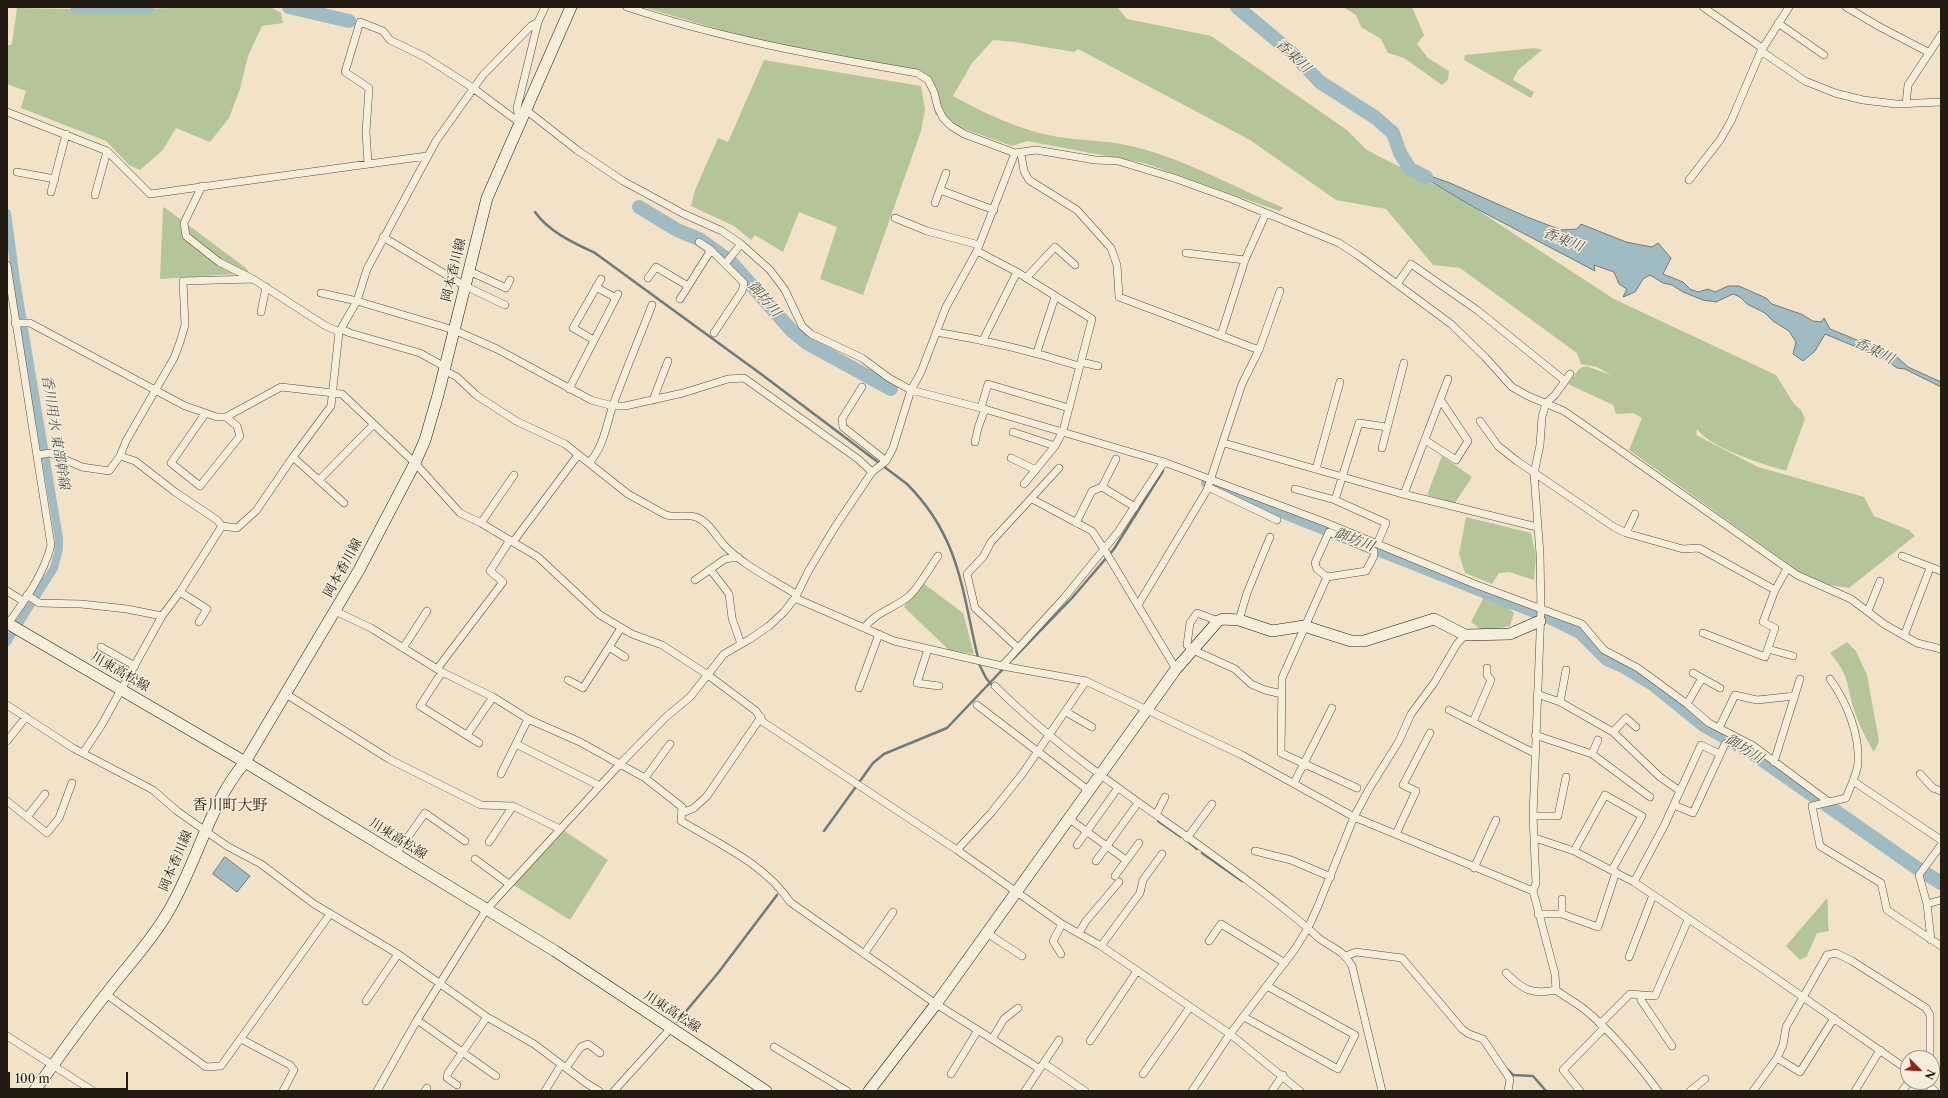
<!DOCTYPE html>
<html>
<head>
<meta charset="utf-8">
<style>
  body { margin:0 }
  #map { position:relative; width:1948px; height:1098px; overflow:hidden; background:#f2e3c8; font-family:"Libre Caslon Text",serif }
  canvas { display:block }
  .frame { position:absolute; inset:0; border:8px solid #241b13; pointer-events:none }
  .north { position:absolute; left:1900px; top:1050px; width:40px; height:40px; box-sizing:border-box; background:#f7eddb; border:1px solid #a3998b; border-radius:50%; rotate:114deg; font-size:11px; font-weight:700; line-height:16px; text-align:center; color:#241b13 }
  .north::after { content:''; display:block; margin:auto; width:14px; height:18px; background:#8f2418; clip-path:polygon(50% 0,100% 100%,50% 72%,0 100%) }
  .scale { position:absolute; left:8px; top:1072px; width:120px; height:18px; box-sizing:border-box; border:2px solid #241b13; border-top:0; padding-left:5px; font-size:12px; line-height:14px; white-space:nowrap; color:#241b13; -webkit-text-stroke:3px #f7eddb; paint-order:stroke }
</style>
</head>
<body>
<div id="map">
<canvas width="1948" height="1098"></canvas>
<div class="frame"></div>
<div class="north">N</div>
<div class="scale">100 m</div>
</div>
<script>
const ctx = document.querySelector('canvas').getContext('2d');
ctx.lineJoin = 'round';
function fillPath(path, color) {
  ctx.fillStyle = color;
  ctx.fill(path, 'evenodd');
}
function trace(path, color, width, dash) {
  ctx.strokeStyle = color;
  ctx.lineWidth = width;
  ctx.lineCap = dash ? 'butt' : 'round';
  ctx.setLineDash(dash || []);
  ctx.stroke(path);
}
function write(font, color, halo, rows, align = 'center') {
  ctx.font = font + ' "Libre Caslon Text","Noto Serif JP",serif';
  ctx.lineWidth = 3;
  ctx.setLineDash([]);
  ctx.textBaseline = 'middle';
  ctx.strokeStyle = halo;
  ctx.fillStyle = color;
  for (const [text, x, y, turn = 0] of rows) {
    ctx.save();
    ctx.translate(x, y);
    ctx.rotate((+turn || 0) * Math.PI / 180);
    ctx.textAlign = isNaN(turn) ? turn : align;
    if (halo) ctx.strokeText(text, 0, 0);
    ctx.fillText(text, 0, 0);
    ctx.restore();
  }
}
const green = new Path2D(`
  M193 7H270L281 13 283 23 262 26 248 56 240 89 229 118 210 142 176 128 162 151 140 170 129 165 106 141 21 108 26 91 7 84V46L12 44 17 8 119 10Z
  M643 7H1117L1127 19 1211 36 1347 130 1367 150 1456 196 1614 299 1776 375 1794 404 1801 410 1805 419 1786 471C1763 464 1710 448 1697 429L1696 435 1758 467 1864 497 1874 516 1909 530 1915 536 1849 588 1829 585 1800 572 1629 450 1642 418 1633 413 1616 414 1613 405 1568 384 1579 369 1586 366 1611 375 1597 367 1581 364 1577 353 1460 268 1433 265 1386 209 1336 200 1250 140 1078 49 1074 52 1015 42 993 40 972 63 953 96C988 115 1025 133 1066 138 1089 141 1112 141 1135 147 1187 160 1234 187 1284 208L1279 211 1144 163 1027 141 1012 146 956 126 935 114 933 82 924 73 765 43Z
  M1343 7H1412L1424 35 1417 44 1428 58 1449 71 1448 80 1442 85 1404 58 1388 53 1381 39 1361 27 1356 15Z
  M1535 48 1542 50 1518 70 1513 80 1534 92 1531 98 1464 60 1465 55Z
  M764 60 921 86 925 109 921 131 863 295 820 279 837 227 799 212 783 252 755 235 751 240 734 226 691 206 695 190 718 138 728 142Z
  M164 207 246 268 249 273 160 279 163 209Z
  M1442 456 1472 477 1455 503 1427 495Z
  M1466 517 1531 533 1536 556 1534 580 1509 572 1499 573 1492 584 1465 573 1459 554Z
  M923 583 963 613 974 654 949 650 904 607Z
  M1484 597 1506 605 1514 613 1510 626 1483 631 1471 622Z
  M1847 642 1856 651 1867 675 1879 741 1874 752C1866 739 1859 725 1854 710 1846 684 1850 676 1830 653Z
  M563 830 608 860 570 920 512 884Z
  M1827 898C1829 909 1827 920 1829 931L1817 933 1807 956 1800 960 1786 946Z`);
const water = new Path2D(`
  M1410 169 1450 183 1527 217 1561 230 1577 229 1581 224 1626 242 1652 247 1658 243 1671 258 1663 274 1683 282 1690 289 1698 292 1708 289 1715 292 1728 286H1739L1766 298 1772 304 1801 314 1813 321 1821 322 1824 318 1830 329 1896 356 1908 367 1941 382V387L1905 369 1897 368 1883 358 1825 334 1815 351 1803 361 1793 354 1796 342 1789 331 1773 321 1765 313 1747 304 1740 297 1733 294 1716 302 1703 300 1683 292 1672 285 1663 283 1650 275 1643 279 1635 292 1623 297 1627 289 1619 284 1614 272 1594 265 1595 271 1477 209Z
  M225 857 250 876 237 892 213 874Z`);
const stream = new Path2D(`
  M535 212C549 232 574 243 595 253L761 374 907 484C962 539 962 595 980 666L986 678 994 688
  M1013 659 1072 598 1114 549 1163 471
  M1158 821 1181 837
  M824 831 873 763 884 754 947 728 1004 668
  M1186 840 1197 849
  M1202 853 1242 881
  M677 1022 718 973 777 895
  M1507 1069 1513 1075 1533 1076 1546 1091`);
const canal = new Path2D(`
  M7 213 16 280 59 539V549L54 568 7 642`);
const river = new Path2D(`
  M77 7H148
  M289 7 349 21
  M1237 7 1291 52 1320 82 1376 118 1393 133 1400 153 1410 169 1426 177
  M639 207 677 230 699 239 731 262 792 331 807 343 891 389
  M1208 482 1537 612
  M1549 617 1580 632 1607 659 1623 666 1653 684 1705 726 1751 752 1914 866 1941 883`);
const street = new Path2D(`
  M627 7C722 39 819 56 917 73L928 80 934 92 938 108 943 118 951 126 964 134 1015 153 1036 150 1095 160 1118 161 1174 178 1232 199 1339 243 1359 256 1451 324 1485 357 1512 387 1528 396 1564 411 1587 427 1797 575 1851 599 1884 624 1917 643 1941 649
  M1703 7 1762 48
  M1846 7 1880 27 1928 52
  M1778 23 1824 55
  M1761 51 1805 81 1835 93 1863 100 1896 104 1941 102
  M1906 104 1908 85 1941 35
  M526 110 577 150 623 181 684 214 722 231 741 244 770 270 785 290 802 326 811 334 862 358 889 378 911 390 981 408 1164 462 1324 522 1477 585 1582 624 1604 650 1638 668 1687 704 1709 723 1752 745 1829 802
  M7 112 107 151 150 194 427 156
  M520 123 517 108 538 22 545 7
  M1021 154 1024 171 1029 180 1077 210 1111 248 1117 265 1119 297 1259 350 1242 384 1207 490 1138 605
  M368 163 366 132 369 88 345 72 360 22 383 31 390 40 425 57 473 88 520 123
  M17 172 55 179
  M1689 180 1720 140 1731 121 1761 51 1789 7
  M202 186 184 223 186 236 219 262 251 278
  M940 190 994 210
  M51 192 66 134
  M95 195 107 151
  M935 203 946 173
  M895 218 927 231 979 245
  M383 237 465 286 505 305
  M699 242 711 250 744 283 742 291 714 333
  M977 251 1017 272 1092 319 1063 431 1055 446 1024 484
  M1186 253 1245 260
  M725 264 741 244
  M7 265 51 545C44 574 24 602 7 625
  M469 271 506 288 510 280
  M648 278 656 267 688 286
  M1026 278 1055 247 1075 265
  M1397 284 1411 264 1477 310 1565 381
  M596 287 616 298
  M321 293 357 301 454 330 497 349 591 400 613 406H625L683 393 728 379 744 378 858 459 872 472
  M680 299 711 250
  M261 312 266 287
  M15 323H30L185 406 217 417H226L281 387 342 394 415 463 460 513 481 523 538 557 600 615 632 634 662 645 708 675 756 711 763 722 957 850 1062 924 1101 946 1230 1034 1300 1091
  M341 329 350 333 420 353 445 367
  M936 332C985 340 1032 351 1079 366
  M1221 335 1245 260 1266 213
  M594 340 573 328 601 279
  M983 340 1017 272
  M1259 350 1280 291
  M1037 352 1055 297
  M1081 362 1098 366
  M444 370 457 377 476 395 516 421 565 444 628 494 666 515C676 518 686 514 696 517 709 522 715 535 724 545 742 565 774 580 797 595
  M1570 374 1555 395 1546 403 1542 417 1540 445 1534 474 1540 554 1541 609 1533 816 1536 883 1533 891 1555 974 1556 990C1565 997 1575 1002 1584 1009 1610 1030 1638 1064 1658 1091
  M862 387 842 419 843 427 886 461
  M569 389 618 294
  M653 400 668 361
  M981 408 988 384 1069 408
  M205 414 171 463 200 486 240 436 237 426 226 417
  M1480 421 1498 446 1517 461 1614 527 1626 533 1683 549 1699 548 1775 590
  M1013 432 1055 446
  M1425 440 1456 460 1468 441 1440 399
  M975 442 978 428 985 409
  M1224 443 1399 493 1537 527
  M1382 448 1404 363
  M38 455 50 453 82 467 109 471 120 456 126 441 174 358 180 342 185 325 183 281 253 279 324 325 339 332
  M120 456 135 461 175 492 217 520 222 526
  M293 457 344 503
  M1011 458 1036 470
  M589 463C604 446 606 426 613 405 625 372 639 339 652 305
  M1316 469 1340 382
  M319 480 373 425
  M1102 487 1135 507
  M1208 487 1277 520
  M1295 489 1335 500 1386 523 1377 544
  M1404 494 1448 379
  M1032 499 1092 531 1104 549 1176 669
  M1335 500 1359 423 1387 427
  M481 523 514 475
  M1076 523 1092 491 1102 487 1116 459
  M1329 532 1374 551V556L1366 571 1327 577 1317 569 1315 563Z
  M1626 533 1635 514
  M513 542 578 455
  M1902 556 1941 571
  M710 569 729 594 732 618 741 644
  M1327 577 1282 678 1281 753 1357 788
  M695 580 725 559 738 557
  M7 591 23 601
  M180 592 207 609 199 622
  M27 595 39 603 81 604 127 609 162 616
  M795 598 894 641 1002 666 1086 681 1242 755 1354 817 1533 891
  M335 611 371 628 442 672 493 697 528 719 580 742 645 778 682 807 681 821C719 844 765 864 790 902L936 1004 1040 1069
  M1868 611 1880 581
  M1239 620 1247 593 1270 537
  M1218 621 1197 613 1190 623 1187 645 1193 650 1235 669 1251 684 1265 690 1282 694
  M864 628C876 612 893 609 908 597 917 590 930 567 938 556
  M1703 633 1765 657 1775 628 1763 622 1775 590 1787 569
  M1904 636 1930 568
  M101 647 135 666
  M609 647 625 657
  M403 648 427 611
  M1018 648 975 608 967 574 983 557 991 542 1059 468
  M928 649 917 683 939 686
  M1768 649 1793 656
  M1002 666 1064 598 1118 532 1164 462
  M437 669 503 582 490 571 510 540
  M442 672 420 706 479 743
  M1693 673 1720 688
  M1830 679C1846 701 1860 734 1858 763 1857 775 1850 787 1846 798L1812 806 1820 846 1881 883 1887 910 1941 946
  M568 680 583 688 621 628
  M995 686C1083 774 1196 836 1292 915 1302 923 1311 931 1320 939 1334 949 1343 950 1352 966L1382 1091
  M859 688 879 634
  M286 694 389 759 481 805 513 806 560 829
  M1537 694 1560 702 1613 732 1660 777 1680 791
  M1560 702 1566 670
  M1687 704 1702 678
  M7 705 73 748 153 790 177 811 227 846 261 864 314 904 398 954 487 1017 534 1044 586 1083 599 1091
  M977 705 1088 790
  M1449 710 1534 753
  M1066 712 1092 727
  M1473 722 1491 680 1487 675V668
  M1719 728 1735 695 1757 700 1795 696
  M1613 732 1626 718 1636 727
  M467 735 493 697
  M1535 735 1592 754 1650 797
  M7 741 26 717
  M516 744 600 786
  M83 753 101 726 162 616 180 592 222 526 237 528 256 511 293 457 331 406 339 332 357 301 367 269 436 141 483 75 531 26 538 22
  M1592 754 1598 740
  M1774 762 1800 679
  M501 774 528 719
  M1920 774 1933 788 1941 791
  M645 778 670 744
  M1853 781 1941 840
  M1294 783 1332 708
  M7 801 47 833 59 818 72 783
  M1674 805 1693 813 1725 744
  M682 813 694 808 707 796 761 717
  M1156 815 1165 797
  M1533 816H1558L1566 777
  M27 817 45 794
  M1068 818 1126 860
  M1396 834 1416 791 1403 785 1430 733
  M1187 838 1212 804
  M1535 838 1574 851 1634 882 1754 963 1908 1070
  M489 842 513 806
  M1077 845 1115 792
  M957 850 991 813 1023 773 1086 681
  M1255 851 1291 860 1331 877
  M1574 851 1605 795 1642 816 1612 870
  M396 854 425 813 465 841
  M475 859 509 884
  M1096 861 1135 807
  M1474 868 1496 820
  M1115 876 1139 843
  M1634 882 1664 826 1701 745 1720 754
  M1927 904 1941 900
  M1538 914H1562L1598 927 1616 872
  M1562 914V899
  M987 933 1022 956
  M1079 933 1086 921 1119 882
  M1931 940 1927 904 1919 875 1941 845
  M1209 941 1221 924 1285 963
  M1101 946 1140 893 1143 880 1162 854
  M864 954 893 912
  M1061 954 1053 941 1062 924
  M1346 956 1356 952 1402 958 1462 1029 1469 1034 1483 1039 1510 1079 1508 1091
  M1629 957 1653 895
  M1506 973C1523 990 1532 995 1556 990
  M106 994 206 1067 221 1066 330 914
  M1640 995 1641 1000 1672 1046
  M366 1001 398 954
  M1244 1017 1338 1069 1355 1035 1267 986
  M417 1020 496 1076
  M1600 1024 1630 994 1655 996 1688 920
  M7 1036 93 1091
  M241 1039 290 1065 294 1070 283 1091
  M992 1039 1004 1019 1018 1008
  M1090 1041 1137 971
  M774 1047 847 1091
  M1777 1058 1800 1072 1834 1018
  M1045 1064 1085 1091
  M566 1068 581 1047 588 1044 600 1053
  M951 1074 978 1030
  M1143 1074 1190 1007
  M1924 1082 1935 1091
  M457 1085 447 1078 448 1073 487 1017
  M377 1091 417 1020 486 910 620 764 666 717 690 697 724 654 750 639 769 626 784 612 795 598 809 570 835 527 872 472 886 461 893 448 911 390 921 372 946 307 977 251 1015 153
  M425 1091 427 1088
  M545 1091 561 1065
  M614 1091 671 1028
  M1025 1091 1059 1040
  M1192 1091 1230 1034 1295 949 1308 928 1318 906 1354 817 1369 789 1399 741 1411 714 1434 683 1457 644 1465 635
  M1272 1091 1283 1075
  M1580 1091 1563 1070 1604 1028
  M1690 1091 1705 1079
  M1753 1091 1777 1058 1783 1045 1786 1027 1822 964 1827 955 1836 953 1852 961 1926 1008 1930 1015V1058
  M1855 1091 1880 1050
  M1902 1091 1909 1082`);
const secondary = new Path2D(`
  M7 623 245 762 555 951 766 1091
  M34 1091C58 1059 81 1025 106 994 127 966 151 942 168 912 197 864 208 806 245 762L359 570 415 463 425 440 438 395 487 198 571 7
  M869 1091 936 1004 1176 669 1218 621 1223 619 1239 620 1272 631 1304 626 1351 641H1364L1434 619 1465 635 1510 634 1540 621`);
const streetNames = [
  ["岡本香川線",454,270,-76],
  ["岡本香川線",343,568,-61],
  ["川東高松線",120,672,30],
  ["川東高松線",398,839,32],
  ["岡本香川線",176,861,-67],
  ["川東高松線",672,1012,33]
];
const waterNames = [
  ["香東川",1293,56,43],
  ["香東川",1563,240,22],
  ["御坊川",764,299,49],
  ["香東川",1874,351,26],
  ["香川用水 東部幹線",55,432,81],
  ["御坊川",1354,540,21],
  ["御坊川",1744,749,32]
];
const quarterNames = [
  ["香川町大野",230,806]
];
fillPath(green, '#b5c59a');
fillPath(water, '#a0bbc1');
trace(water, '#6e7b7b', 1);
trace(stream, '#6e7b7b', 2.5);
trace(canal, '#a0bbc1', 8);
trace(river, '#a0bbc1', 14);
trace(street, '#584d40', 8);
trace(secondary, '#241b13', 12);
trace(street, '#f7eddb', 7);
trace(secondary, '#f7eddb', 11);
write('13px', '#241b13', '#f7eddb', streetNames);
write('italic 14px', '#4f5350', '#f7eddb', waterNames);
write('15px', '#241b13', '#f7eddb', quarterNames);
</script>
</body>
</html>
